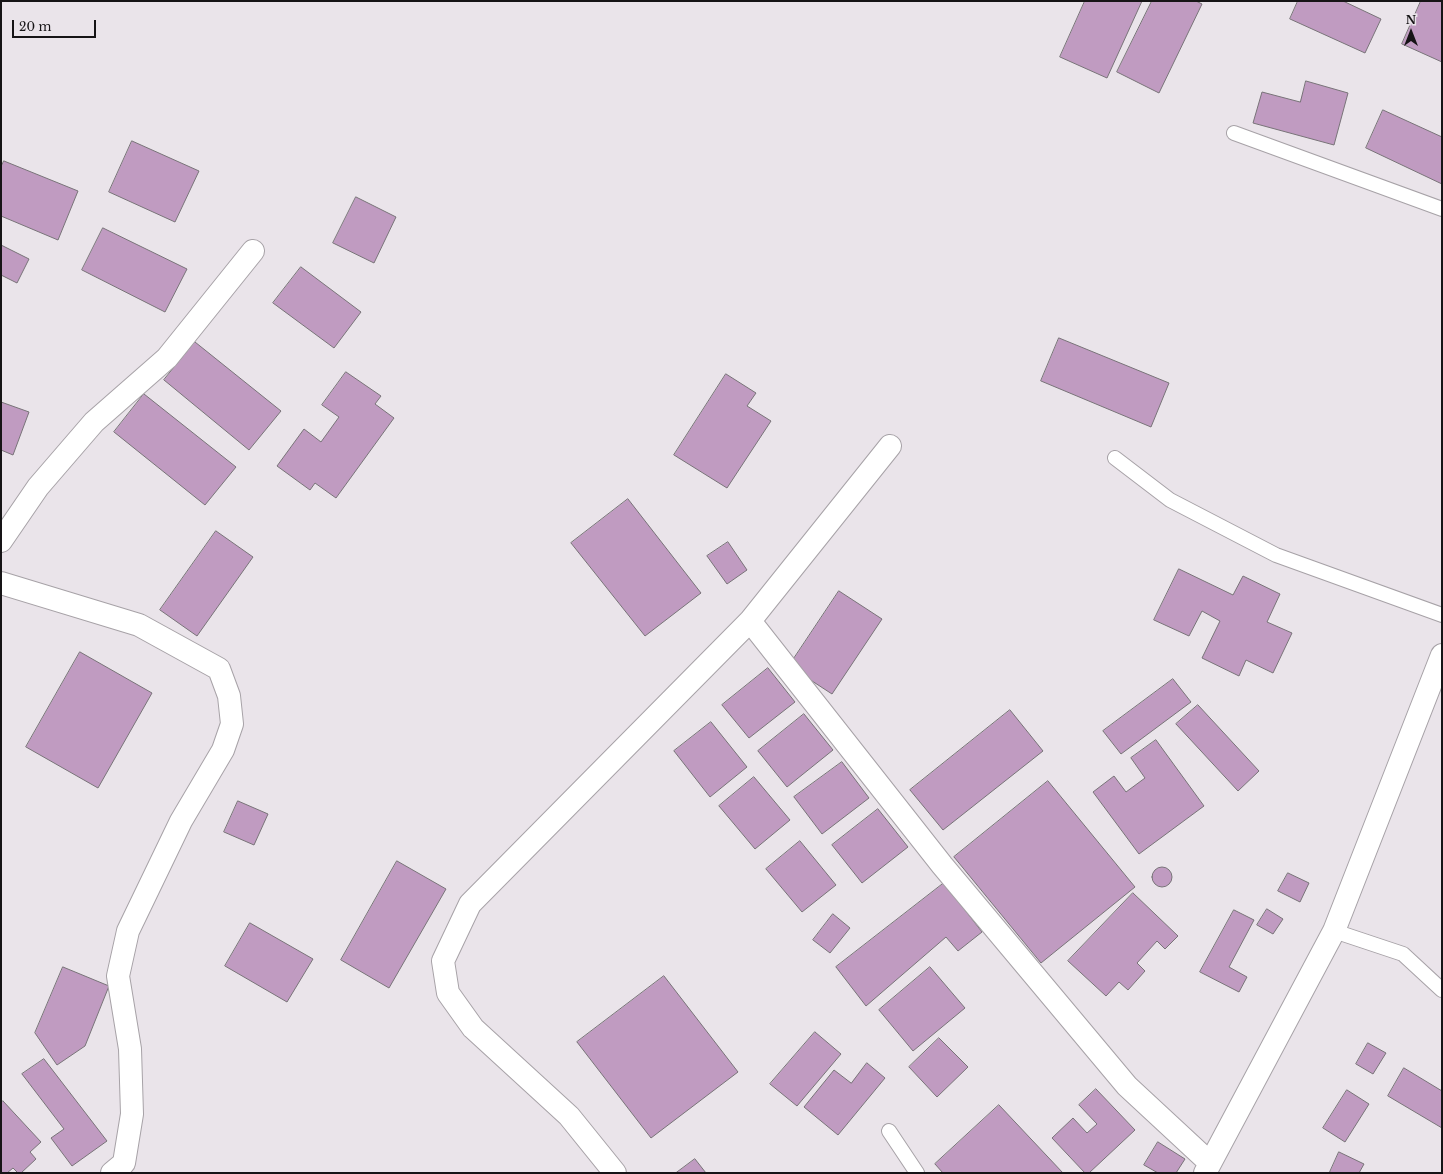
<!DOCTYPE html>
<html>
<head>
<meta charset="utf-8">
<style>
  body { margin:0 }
  #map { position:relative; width:1443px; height:1174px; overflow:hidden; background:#eae4ea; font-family:"Libre Baskerville",serif }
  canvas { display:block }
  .frame { position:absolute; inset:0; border:2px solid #161416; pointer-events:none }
  .north { position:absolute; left:1391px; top:12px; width:40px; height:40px; -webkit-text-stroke:3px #eae4ea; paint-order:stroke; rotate:0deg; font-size:11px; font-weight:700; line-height:16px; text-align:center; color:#161416 }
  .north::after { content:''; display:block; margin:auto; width:14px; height:18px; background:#161416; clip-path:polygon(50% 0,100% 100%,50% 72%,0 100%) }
  .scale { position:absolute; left:12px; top:20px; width:84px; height:18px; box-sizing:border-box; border:2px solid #161416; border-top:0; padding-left:5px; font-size:12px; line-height:14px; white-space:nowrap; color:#161416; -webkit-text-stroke:3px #eae4ea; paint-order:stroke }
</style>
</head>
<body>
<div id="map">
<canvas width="1443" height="1174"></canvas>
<div class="frame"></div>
<div class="north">N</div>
<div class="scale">20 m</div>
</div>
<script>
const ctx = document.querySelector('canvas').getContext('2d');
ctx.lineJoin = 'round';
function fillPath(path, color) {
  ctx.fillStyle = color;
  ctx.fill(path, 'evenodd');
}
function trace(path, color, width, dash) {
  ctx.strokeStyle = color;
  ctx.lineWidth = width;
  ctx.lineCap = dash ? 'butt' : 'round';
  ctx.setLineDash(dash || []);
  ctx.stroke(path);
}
const building = new Path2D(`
  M1085 1H1142L1107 78 1060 57Z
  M1152 1H1196L1202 4 1159 93 1117 72Z
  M1298 1H1343L1381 19 1365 53 1290 19Z
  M1421 1H1442V62L1402 44Z
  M1306 81 1348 93 1334 145 1253 123 1262 92 1300 102Z
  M1383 110 1442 137V184L1366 148Z
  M132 141 199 171 175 222 109 192Z
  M4 161 78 191 58 240 1 216V167Z
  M356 197 396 217 374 263 333 243Z
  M103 228 187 269 165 312 82 270Z
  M1 245 29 259 17 283 1 275Z
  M301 267 361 312 334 348 273 303Z
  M1059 338 1169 383 1151 427 1041 381Z
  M195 342 281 411 249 450 164 380Z
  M346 372 381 396 375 404 394 418 336 498 315 483 310 490 277 466 304 429 321 442 339 417 322 405Z
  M726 374 756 393 747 406 771 421 727 488 674 455Z
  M144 394 236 467 205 505 114 432Z
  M1 402 29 412 13 455 1 450Z
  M628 499 701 593 645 636 571 543Z
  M216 531 253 557 197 636 160 610Z
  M728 542 747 570 727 584 707 556Z
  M1179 569 1233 595 1243 576 1280 594 1267 622 1292 633 1273 673 1246 660 1239 676 1202 658 1220 621 1202 611 1189 636 1154 620Z
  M839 591 882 619 832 694 789 666Z
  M80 652 152 693 98 788 26 747Z
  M768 668 795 702 749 738 722 705Z
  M1173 679 1191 702 1121 754 1103 731Z
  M1198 705 1259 771 1238 791 1176 724Z
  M1010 710 1043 751 943 830 910 790Z
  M804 714 833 750 787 787 758 751Z
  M711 722 747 767 710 797 674 751Z
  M1156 740 1204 806 1139 854 1093 792 1114 776 1126 792 1145 778 1131 758Z
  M842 762 869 798 822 834 794 797Z
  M754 777 790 820 755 849 719 806Z
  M1048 781 1135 887 1041 963 954 857Z
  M238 801 268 814 254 845 224 832Z
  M878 809 908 847 862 883 832 845Z
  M800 841 836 885 802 912 766 869Z
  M397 861 446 889 389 988 341 960Z
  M1152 877a10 10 0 1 1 20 0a10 10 0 1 1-20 0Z
  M1288 873 1309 883 1300 902 1278 891Z
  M944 883 982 932 958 951 946 937 866 1006 836 967Z
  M1133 893 1178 936 1165 949 1157 941 1137 963 1145 971 1128 990 1119 982 1106 996 1068 961Z
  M1267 909 1283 919 1273 934 1257 925Z
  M1234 910 1254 920 1229 967 1247 977 1239 992 1200 972Z
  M833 914 850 928 830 953 813 940Z
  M250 923 313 959 287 1002 225 966Z
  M63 967 109 986 85 1046 57 1065 35 1033Z
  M930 967 965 1008 913 1051 879 1010Z
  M664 976 738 1072 651 1138 577 1042Z
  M815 1032 841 1054 797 1106 770 1084Z
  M939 1038 968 1067 937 1097 909 1067Z
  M1368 1043 1386 1053 1373 1074 1356 1064Z
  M44 1059 107 1141 72 1166 51 1138 64 1129 22 1074Z
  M867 1063 885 1078 838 1135 804 1107 834 1070 851 1083Z
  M1404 1068 1442 1091V1128L1388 1096Z
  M1096 1089 1135 1130 1089 1173H1085L1052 1138 1073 1118 1087 1133 1097 1124 1079 1105Z
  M1347 1090 1369 1104 1345 1142 1323 1128Z
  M3 1101 41 1142 30 1152 36 1159 21 1173H18L13 1168 7 1173H1V1103Z
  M999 1105 1063 1173H943L935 1164Z
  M1158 1142 1185 1159 1176 1173H1158L1144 1165Z
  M1339 1152 1364 1164 1359 1173H1332L1330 1172Z
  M695 1159 706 1173H676Z`);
const lane = new Path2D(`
  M1234 133 1442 209
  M1115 458 1170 500 1276 555 1442 615
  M1334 931 1403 954 1442 990
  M889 1131 917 1173`);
const street = new Path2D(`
  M1 541 38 487 94 422 167 358 253 251
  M1 583 139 625 219 669 229 696 232 724 223 750 181 821 128 931 118 976 130 1049 132 1114 124 1163 112 1173
  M750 621 942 865 1127 1086 1210 1163
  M615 1173 569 1116 473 1028 448 993 443 961 470 904 750 621 890 446
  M1205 1173 1334 931 1442 655`);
fillPath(building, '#c09bc1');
trace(building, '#787378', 1);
trace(lane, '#a7a2a7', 16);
trace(street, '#a7a2a7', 24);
trace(lane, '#fff', 14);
trace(street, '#fff', 22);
</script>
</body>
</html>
